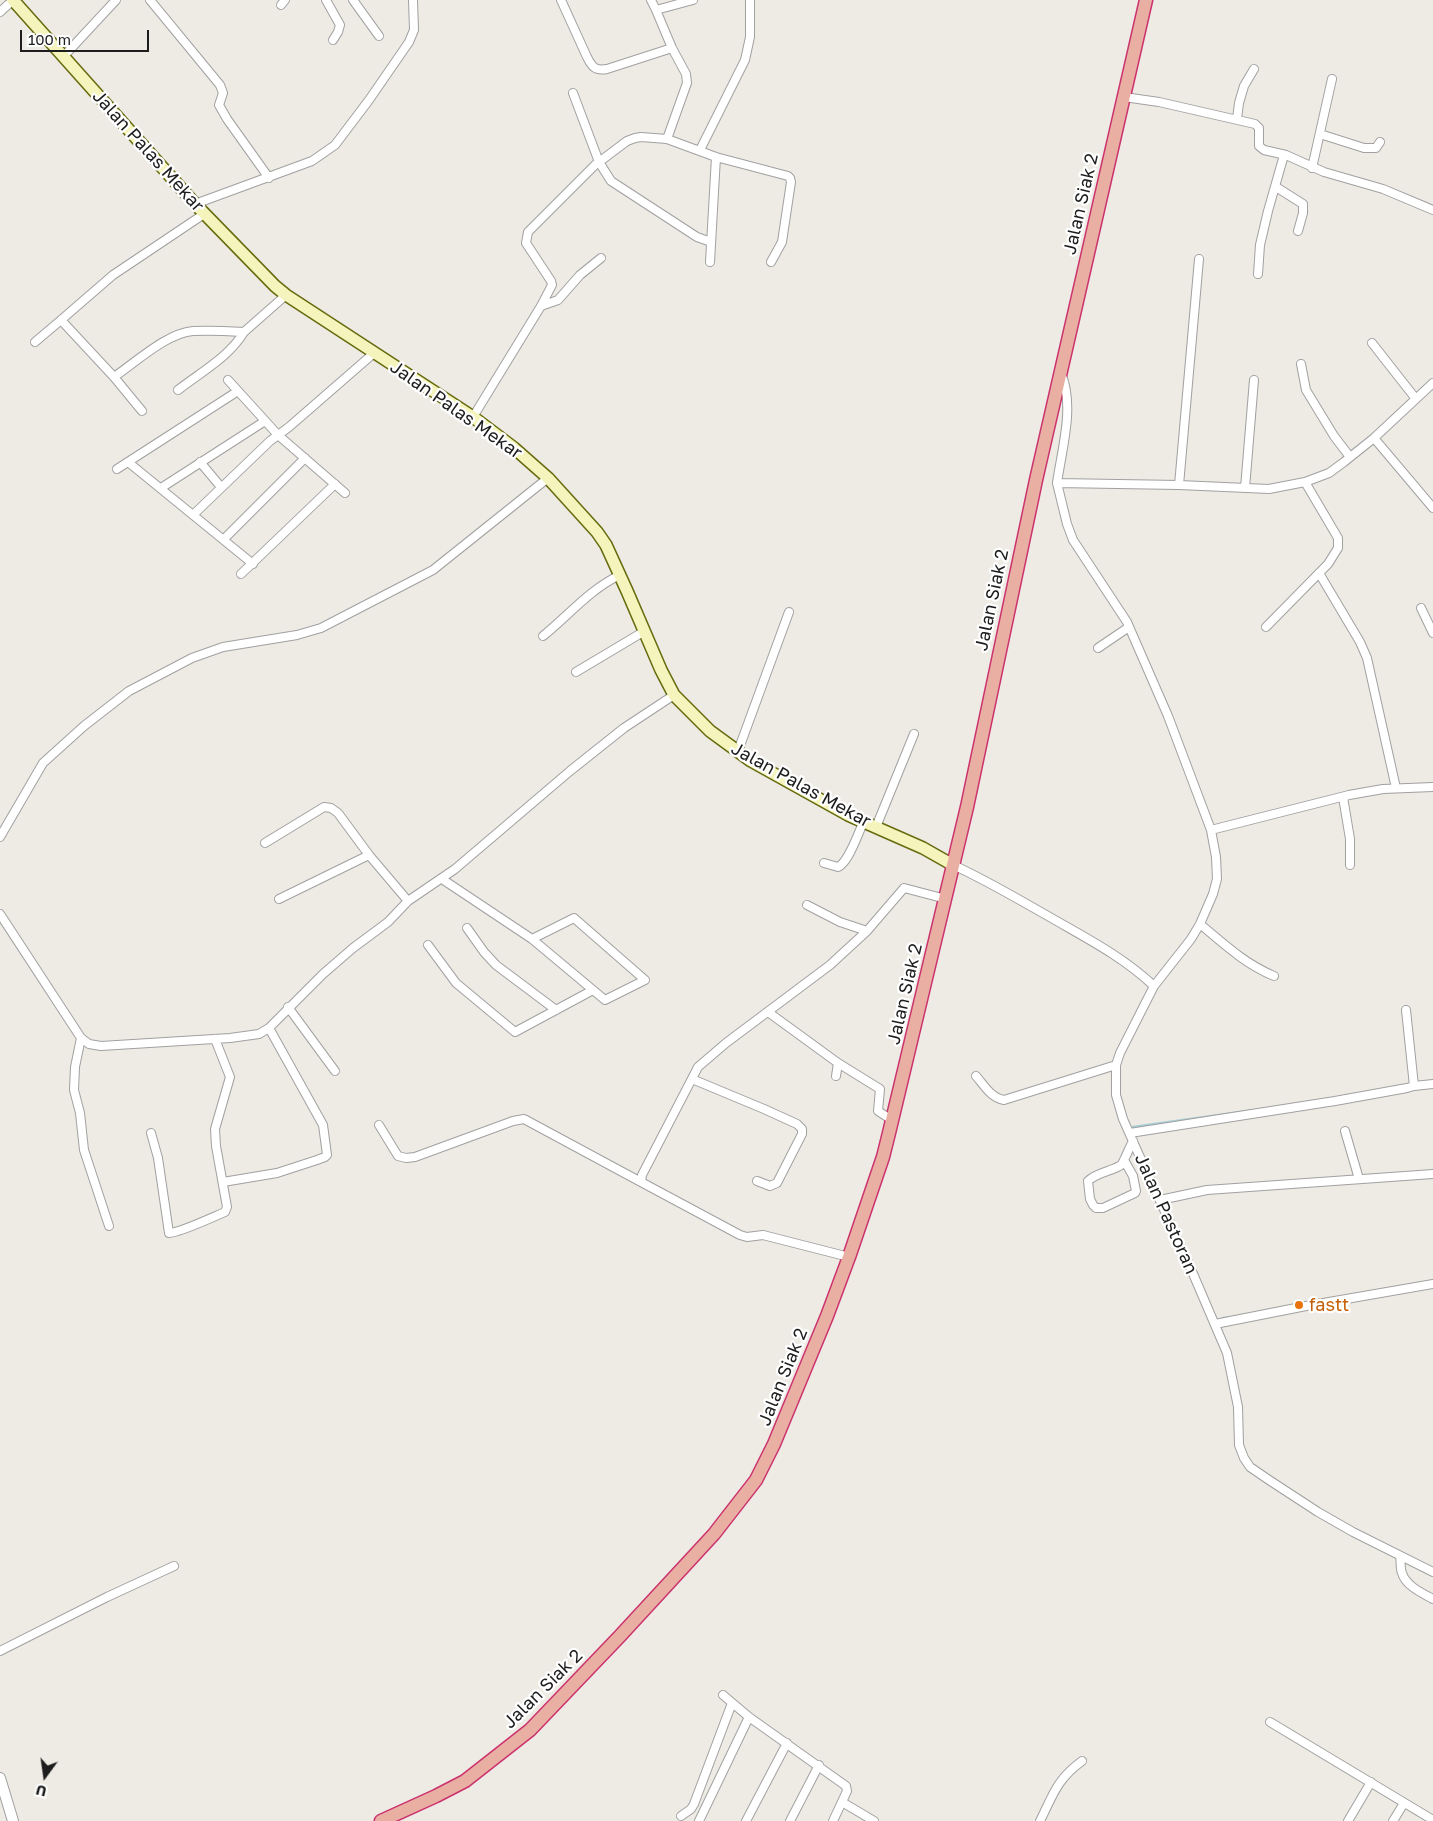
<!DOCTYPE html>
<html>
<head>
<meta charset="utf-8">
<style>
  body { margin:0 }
  #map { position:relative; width:1433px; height:1821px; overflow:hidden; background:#eeeae4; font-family:"Golos Text",sans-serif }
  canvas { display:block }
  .north { position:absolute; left:20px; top:1751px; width:50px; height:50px; -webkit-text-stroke:4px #fff; paint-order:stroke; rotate:194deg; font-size:14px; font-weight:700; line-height:20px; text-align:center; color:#1d1d1d }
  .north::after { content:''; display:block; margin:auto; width:18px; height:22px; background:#1d1d1d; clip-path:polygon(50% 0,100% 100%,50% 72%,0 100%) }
  .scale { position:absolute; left:20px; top:30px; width:129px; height:22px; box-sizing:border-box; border:2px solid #1d1d1d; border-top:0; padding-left:6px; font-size:15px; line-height:18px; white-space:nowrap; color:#1d1d1d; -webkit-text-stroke:4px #fff; paint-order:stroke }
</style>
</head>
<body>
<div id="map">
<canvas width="1433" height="1821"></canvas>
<div class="north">U</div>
<div class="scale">100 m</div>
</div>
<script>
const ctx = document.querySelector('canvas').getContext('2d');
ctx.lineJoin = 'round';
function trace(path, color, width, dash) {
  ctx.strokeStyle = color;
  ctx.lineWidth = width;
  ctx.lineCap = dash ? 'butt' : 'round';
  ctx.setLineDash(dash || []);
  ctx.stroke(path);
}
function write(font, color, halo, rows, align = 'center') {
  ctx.font = font + ' "Golos Text",sans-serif';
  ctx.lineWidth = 4.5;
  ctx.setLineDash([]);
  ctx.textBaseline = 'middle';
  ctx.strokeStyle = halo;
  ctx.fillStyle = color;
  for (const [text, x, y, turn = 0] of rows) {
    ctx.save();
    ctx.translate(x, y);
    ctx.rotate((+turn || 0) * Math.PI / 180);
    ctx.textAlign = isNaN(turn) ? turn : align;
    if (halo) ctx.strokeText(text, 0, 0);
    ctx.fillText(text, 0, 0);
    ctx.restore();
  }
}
const stream = new Path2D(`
  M1133 1127 1255 1110
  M1223 1318 1232 1317`);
const minor = new Path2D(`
  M150 0 220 85 223 93 219 105 227 119 269 178
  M326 0 340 25 338 32 333 40
  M353 0 379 36
  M561 0 587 57C592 67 595 71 607 69L672 48
  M651 0 656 10
  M281 5 285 0
  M0 12 13 0
  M64 56 116 0
  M573 93 599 162 611 181 697 237 711 242
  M1124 97 1159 102 1255 124 1259 128V146L1264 150 1286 155 1324 172 1383 189 1433 210
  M1237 119 1239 103 1244 86 1254 69
  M1320 134 1364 148H1376L1380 142
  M667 139 687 83 686 74 672 48 656 10 693 0
  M700 150 745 60 750 37V0
  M1312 168 1332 79
  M1276 187 1303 204V213L1298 231
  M195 204 312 161 335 145 369 100 409 42 414 30 413 0
  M710 262 716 157
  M1258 274 1260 245 1268 211 1284 155
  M541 306 558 300 580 275 601 258
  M35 342 61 320
  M1372 343 1416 399
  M1301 364 1306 390 1334 436 1350 457
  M114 377 61 320 113 275 204 214
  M228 380 278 435 345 493
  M178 390C201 372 229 357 244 332
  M142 411 114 377C136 362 167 333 193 331 210 330 227 331 244 332L286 295
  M473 417 541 306 552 285 551 281 526 243 528 232 595 165 627 141 635 138 641 137 667 139 716 157 788 176 790 178 791 182 782 242 771 262
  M1374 438 1433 508
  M128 462 253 564
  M200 462 221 487
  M117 469 238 391
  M1057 483C1062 448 1075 406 1061 373
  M1179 485 1199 259
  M161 488 265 421
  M1245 488 1254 380
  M194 514 270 441 289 427 374 353
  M224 539 305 458
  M1319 573 1360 642 1367 658 1396 788
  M241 574 335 484
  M1421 608 1433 633
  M1266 627 1328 564 1338 548V538L1305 482
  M543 636C568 616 590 589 620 575
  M1098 648 1129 627
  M576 672 643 632
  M738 751 789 612
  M1343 797 1350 839V865
  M876 827 914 734
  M1211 830 1349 795 1383 789 1433 787
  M0 837 43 763 84 726 129 691 192 658 223 647 297 635 321 628 433 570 548 478
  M265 843 324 807 331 808 338 813 369 855 408 901
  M824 863 838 867C849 862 858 833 864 821
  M953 865C986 880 1016 898 1048 916 1086 938 1122 956 1154 986L1120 1053 1116 1065V1095L1123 1119 1139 1155 1188 1262 1227 1353 1238 1407 1239 1445 1244 1458 1250 1467 1269 1480 1318 1512 1353 1532 1433 1572
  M279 899 369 855
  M807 905 840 922 867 931
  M0 914 81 1038 89 1044 101 1046 230 1038 259 1034 269 1028 323 974 353 948 388 922 408 901 455 869 570 771 624 728 674 695
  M1200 924C1224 944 1245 964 1274 976
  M467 928 484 952 496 965 556 1010
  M532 939 574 918 645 980 605 1000 593 990
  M428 945 456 983 515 1032 593 990 532 939 442 879
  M1154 986 1191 939 1200 924 1213 894 1217 879 1216 857 1211 830 1168 716 1127 622 1073 540 1067 524 1057 483 1179 485 1269 489 1305 482 1329 473 1344 462 1374 438 1433 383
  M288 1007 335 1071
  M1406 1010 1414 1086
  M768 1012 838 1063 836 1076
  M81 1038 75 1067 74 1090 80 1113 84 1150 109 1226
  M838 1063 880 1089 878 1111 892 1120
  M976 1076C984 1085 991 1098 1004 1100L1116 1065
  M692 1079 764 1109 797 1124 802 1129V1134L777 1183 770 1186 757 1181
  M379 1125 398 1156 406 1158 415 1157 513 1121 524 1119 641 1182
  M1345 1131 1359 1179
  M151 1133 158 1158 169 1233C179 1233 213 1217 225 1212L227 1207 216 1146 215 1129 230 1077 215 1039
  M1130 1133 1335 1101 1407 1088 1414 1086 1433 1084
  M1124 1160 1133 1176 1136 1191 1135 1193 1103 1208H1096L1093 1205 1090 1199 1088 1181C1097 1172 1113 1171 1121 1165 1123 1164 1130 1146 1133 1141
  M223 1182 277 1173 317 1160 325 1157 327 1155 323 1125 269 1028
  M1160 1200 1207 1190 1433 1174
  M849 1257 763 1235 747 1237 740 1235 641 1182 642 1175 698 1067 726 1043 830 965 867 931 904 888 946 899
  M1215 1324 1306 1306 1433 1284
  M1400 1556C1401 1561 1400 1568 1402 1573 1406 1586 1422 1593 1433 1599
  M0 1651 107 1597 174 1566
  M723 1695 749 1717 846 1786 847 1791 833 1821
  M1270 1722 1433 1820
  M842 1802 874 1821
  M681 1816 691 1809 694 1804 732 1703
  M699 1821 749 1717
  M746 1821 787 1743
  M790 1821 819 1765
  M1040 1821C1053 1795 1057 1779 1082 1761
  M1348 1821 1371 1782
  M1393 1821 1404 1803`);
const tertiary = new Path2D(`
  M0 1778 13 1821`);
const secondary = new Path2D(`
  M13 0 195 204 275 286 286 295 473 417 514 448 548 478 597 532 606 545 627 591 661 670 674 695 710 731 751 761 848 815 923 848 953 865`);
const trunk = new Path2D(`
  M381 1821 436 1796 465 1781 530 1730 619 1637 714 1534 756 1480 774 1444 827 1316 849 1257 883 1157 889 1133 967 807 1036 480 1146 0`);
const markers = [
  [1299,1305,5,"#e8710a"]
];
const streetNames = [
  ["Jalan Palas Mekar",148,151,48],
  ["Jalan Siak 2",1081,204,-77],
  ["Jalan Palas Mekar",456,410,35],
  ["Jalan Siak 2",992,600,-78],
  ["Jalan Palas Mekar",801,785,29],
  ["Jalan Siak 2",905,994,-77],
  ["Jalan Pastoran",1166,1214,66],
  ["Jalan Siak 2",783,1377,-68],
  ["Jalan Siak 2",543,1689,-45]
];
const foodNames = [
  ["fastt",1309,1305]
];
trace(stream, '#a8cfd8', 2.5);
trace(minor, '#a1a1a1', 10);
trace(tertiary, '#a1a1a1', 12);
trace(secondary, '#666b0d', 14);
trace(trunk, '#cb326e', 15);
trace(minor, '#fff', 8);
trace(tertiary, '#fff', 10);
trace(secondary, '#f4f4bc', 11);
trace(trunk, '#eaafa3', 12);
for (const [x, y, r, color] of markers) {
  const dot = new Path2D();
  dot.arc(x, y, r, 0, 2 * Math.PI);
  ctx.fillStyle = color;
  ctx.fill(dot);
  trace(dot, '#fff', 2);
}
write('18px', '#1d1d1d', '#fff', streetNames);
write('18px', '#c56008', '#fff', foodNames, 'left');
</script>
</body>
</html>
